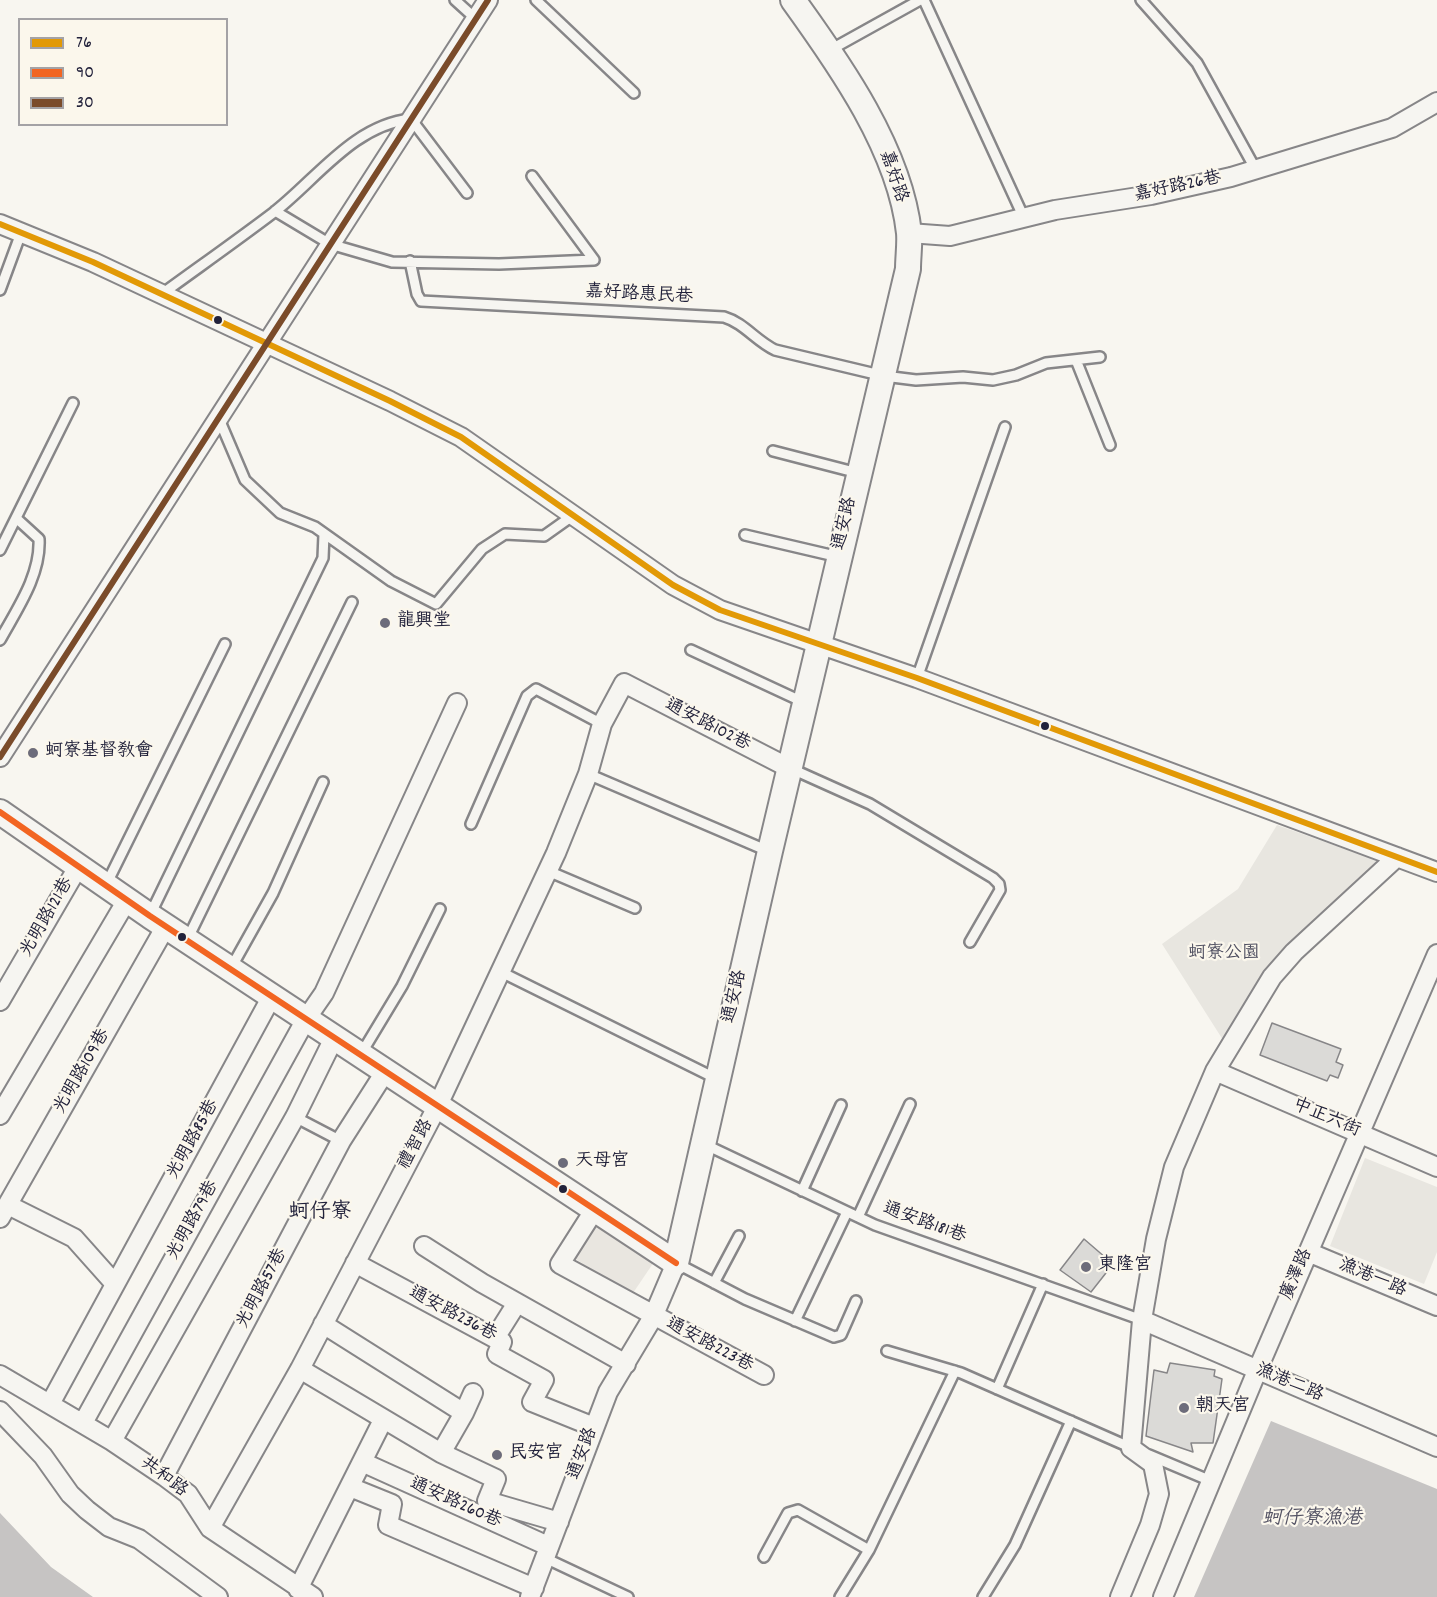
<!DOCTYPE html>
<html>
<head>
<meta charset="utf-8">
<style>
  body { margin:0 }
  #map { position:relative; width:1437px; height:1597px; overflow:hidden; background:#f8f6f0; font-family:Dekko,sans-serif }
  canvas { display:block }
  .legend { position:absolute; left:18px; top:18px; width:210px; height:108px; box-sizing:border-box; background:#fbf7ec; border:2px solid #a4a2a5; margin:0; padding:8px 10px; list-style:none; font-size:18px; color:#22223b }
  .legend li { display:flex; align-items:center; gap:12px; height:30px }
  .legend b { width:30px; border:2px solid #a4a2a5 }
</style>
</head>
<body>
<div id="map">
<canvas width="1437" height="1597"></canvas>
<ul class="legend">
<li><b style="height:8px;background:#e29906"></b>76</li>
<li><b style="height:8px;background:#f26522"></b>90</li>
<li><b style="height:8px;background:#7a4b2a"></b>30</li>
</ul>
</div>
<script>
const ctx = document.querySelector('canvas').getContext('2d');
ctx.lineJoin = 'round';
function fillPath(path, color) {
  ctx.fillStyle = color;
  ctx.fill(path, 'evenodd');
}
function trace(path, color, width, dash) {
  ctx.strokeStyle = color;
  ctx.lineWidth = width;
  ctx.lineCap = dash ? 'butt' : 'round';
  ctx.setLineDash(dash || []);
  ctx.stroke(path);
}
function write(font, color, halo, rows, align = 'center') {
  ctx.font = font + ' Dekko,"LXGW WenKai TC",sans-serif';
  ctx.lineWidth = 4.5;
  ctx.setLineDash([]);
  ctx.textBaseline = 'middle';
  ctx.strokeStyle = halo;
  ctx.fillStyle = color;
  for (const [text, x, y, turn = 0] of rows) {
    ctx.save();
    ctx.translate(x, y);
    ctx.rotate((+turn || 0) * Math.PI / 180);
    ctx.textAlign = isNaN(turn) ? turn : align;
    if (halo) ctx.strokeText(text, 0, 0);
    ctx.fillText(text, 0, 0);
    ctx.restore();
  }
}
const built = new Path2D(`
  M596 1219 656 1259 631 1296 571 1256Z`);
const green = new Path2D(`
  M1277 825 1379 861 1283 949 1223 1040 1162 944 1238 889Z
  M1365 1158 1437 1187V1252L1424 1284 1330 1246Z`);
const water = new Path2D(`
  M1271 1421 1437 1489V1597H1194Z
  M0 1513 51 1567 93 1597H0Z`);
const building = new Path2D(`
  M1272 1023 1341 1049 1336 1062 1343 1065 1338 1078 1330 1075 1327 1081 1260 1055Z
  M1084 1239 1113 1264 1091 1292 1060 1270Z
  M1170 1363 1215 1370 1214 1376 1222 1379 1213 1443H1191L1193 1452 1146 1436 1154 1370 1167 1373Z`);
const lane = new Path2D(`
  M455 0 476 19
  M536 0 634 93
  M924 0 1024 218
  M1141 0 1197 63 1256 170
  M830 50 920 0
  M532 176 594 260
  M275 211 330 244 392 262 499 264 594 260
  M410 261 417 294 421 301 724 317C744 323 756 341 775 350L884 376 916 380 963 377 993 380 1016 375 1046 363 1100 357
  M0 290 21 233
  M162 294C199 267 236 241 273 213 316 180 353 125 411 119L467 193
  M1076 360 1110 445
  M219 419 245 480 280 513 315 527 391 581 436 604 482 549 505 534 544 536 575 514
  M773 451 858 473
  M745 535 839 557
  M0 550 73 403
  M0 640C17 609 41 575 39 539L16 518
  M691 650 803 702
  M917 678 1005 427
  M792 769 870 804 993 878 999 884 1000 890 970 942
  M588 774 768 851
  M471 824 527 696 536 689 602 724
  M548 871 635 908
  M106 885 225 644
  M150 915 323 558 324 534
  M187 940 352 602
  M231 968 273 893 323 782
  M499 971 717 1079
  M361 1054 402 986 440 909
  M295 1117 341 1141
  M704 1144 875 1225 1142 1320
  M802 1191 841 1105
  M858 1217 910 1104
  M678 1264 745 1299 834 1337 841 1335 856 1301
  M714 1283 739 1236
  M795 1321 847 1212
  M887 1351 961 1373 1134 1449
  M997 1389 1043 1284
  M1149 1455 1211 1481
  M764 1557 788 1513 798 1510 869 1550
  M545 1558 628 1597
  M840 1597 869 1550 955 1371
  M983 1597 1015 1545 1071 1421`);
const street = new Path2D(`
  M0 224 93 262 390 401 461 437 673 585 720 610 917 678 1437 872
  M909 233 950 236 1055 210 1151 195 1231 177 1392 128 1437 102
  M0 757 488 0
  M0 1001 78 867
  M1215 1071 1437 1167
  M0 1115 127 900
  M8 1205 74 1238 115 1284
  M595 1209 560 1264 764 1375
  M0 1218 166 926
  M424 1246 482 1283 626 1364
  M1308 1252 1437 1306
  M355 1263 502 1342 497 1354 544 1380 532 1402 594 1427
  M1142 1320 1437 1447
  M323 1324 464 1413 441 1453
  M495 1338 517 1303
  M300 1369 441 1453 496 1479 487 1501 559 1522
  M0 1375 112 1441 164 1476 188 1494 210 1528 313 1597
  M50 1404 272 996
  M0 1411 43 1456 70 1494 87 1510 109 1527 139 1539 218 1597
  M464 1413 473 1393
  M83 1423 306 1019 324 993 457 703
  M112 1441 295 1117 334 1038
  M362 1462 548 1546
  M164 1476 341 1141 385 1072
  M350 1487 392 1504 388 1525 534 1588
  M210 1528 300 1369 438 1105 556 853 588 774 602 724 624 683 791 769
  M298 1589 383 1420
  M530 1597 608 1392 653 1317 676 1263
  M1120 1597 1150 1525 1159 1494 1153 1464 1131 1448 1142 1320 1156 1239 1174 1167 1215 1071 1272 977 1294 952 1397 857
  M1163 1597 1257 1371 1437 954`);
const secondary = new Path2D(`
  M0 812 150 916 676 1263 770 851 908 269C908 257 910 244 909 233 900 150 840 65 793 0`);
const bus1 = new Path2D(`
  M0 224 93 262 390 401 461 437 673 585 720 610 917 678 1437 872`);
const bus2 = new Path2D(`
  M0 812 150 916 676 1263`);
const bus3 = new Path2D(`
  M0 757 488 0`);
const markers = [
  [218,320,5,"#22223b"],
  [385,623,6,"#6d6c7a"],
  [1045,726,5,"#22223b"],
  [33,753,6,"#6d6c7a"],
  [182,937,5,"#22223b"],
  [563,1163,6,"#6d6c7a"],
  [563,1189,5,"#22223b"],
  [1086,1267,6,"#6d6c7a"],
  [1184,1408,6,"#6d6c7a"],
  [497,1455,6,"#6d6c7a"]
];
const streetNames = [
  ["嘉好路",892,177,71],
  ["嘉好路26巷",1178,188,-12],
  ["嘉好路惠民巷",639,296,3],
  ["通安路",846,524,-77],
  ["通安路102巷",707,726,27],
  ["光明路121巷",48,918,-60],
  ["通安路",736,997,-77],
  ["光明路109巷",83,1072,-60],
  ["中正六街",1326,1119,23],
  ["光明路85巷",194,1140,-61],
  ["禮智路",417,1145,-62],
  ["光明路79巷",194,1221,-61],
  ["通安路181巷",924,1224,20],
  ["廣澤路",1298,1275,-67],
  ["漁港一路",1372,1279,23],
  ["光明路57巷",263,1289,-62],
  ["通安路236巷",452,1315,28],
  ["通安路223巷",709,1346,28],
  ["漁港二路",1289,1384,23],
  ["通安路",584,1454,-70],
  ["共和路",163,1478,37],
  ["通安路260巷",455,1504,24]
];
const poiNames = [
  ["龍興堂",397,623],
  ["蚵寮基督教會",45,753],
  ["天母宮",575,1163],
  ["東隆宮",1098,1267],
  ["朝天宮",1196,1408],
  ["民安宮",509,1455]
];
const parkNames = [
  ["蚵寮公園",1224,955]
];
const waterNames = [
  ["蚵仔寮漁港",1312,1520]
];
const quarterNames = [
  ["蚵仔寮",320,1214]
];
fillPath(built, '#e9e6e0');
fillPath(green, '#e8e6e0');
fillPath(water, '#c6c4c3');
fillPath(building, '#dbdad7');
trace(building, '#878688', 1.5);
trace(lane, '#878688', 14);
trace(street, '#878688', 22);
trace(secondary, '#878688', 28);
trace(lane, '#f6f5f1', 9);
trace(street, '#f6f5f1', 18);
trace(secondary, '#f6f5f1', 24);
trace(bus1, '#e29906', 6);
trace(bus2, '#f26522', 6);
trace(bus3, '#7a4b2a', 6);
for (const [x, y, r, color] of markers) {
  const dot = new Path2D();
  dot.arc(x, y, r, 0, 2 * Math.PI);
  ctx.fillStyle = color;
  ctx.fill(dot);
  trace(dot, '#fbf7ec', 2);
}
write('18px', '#22223b', '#fbf7ec', streetNames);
write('18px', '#22223b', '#fbf7ec', poiNames, 'left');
write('18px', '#505061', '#fbf7ec', parkNames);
write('italic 20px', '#545364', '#fbf7ec', waterNames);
write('21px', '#22223b', '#fbf7ec', quarterNames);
</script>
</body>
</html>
